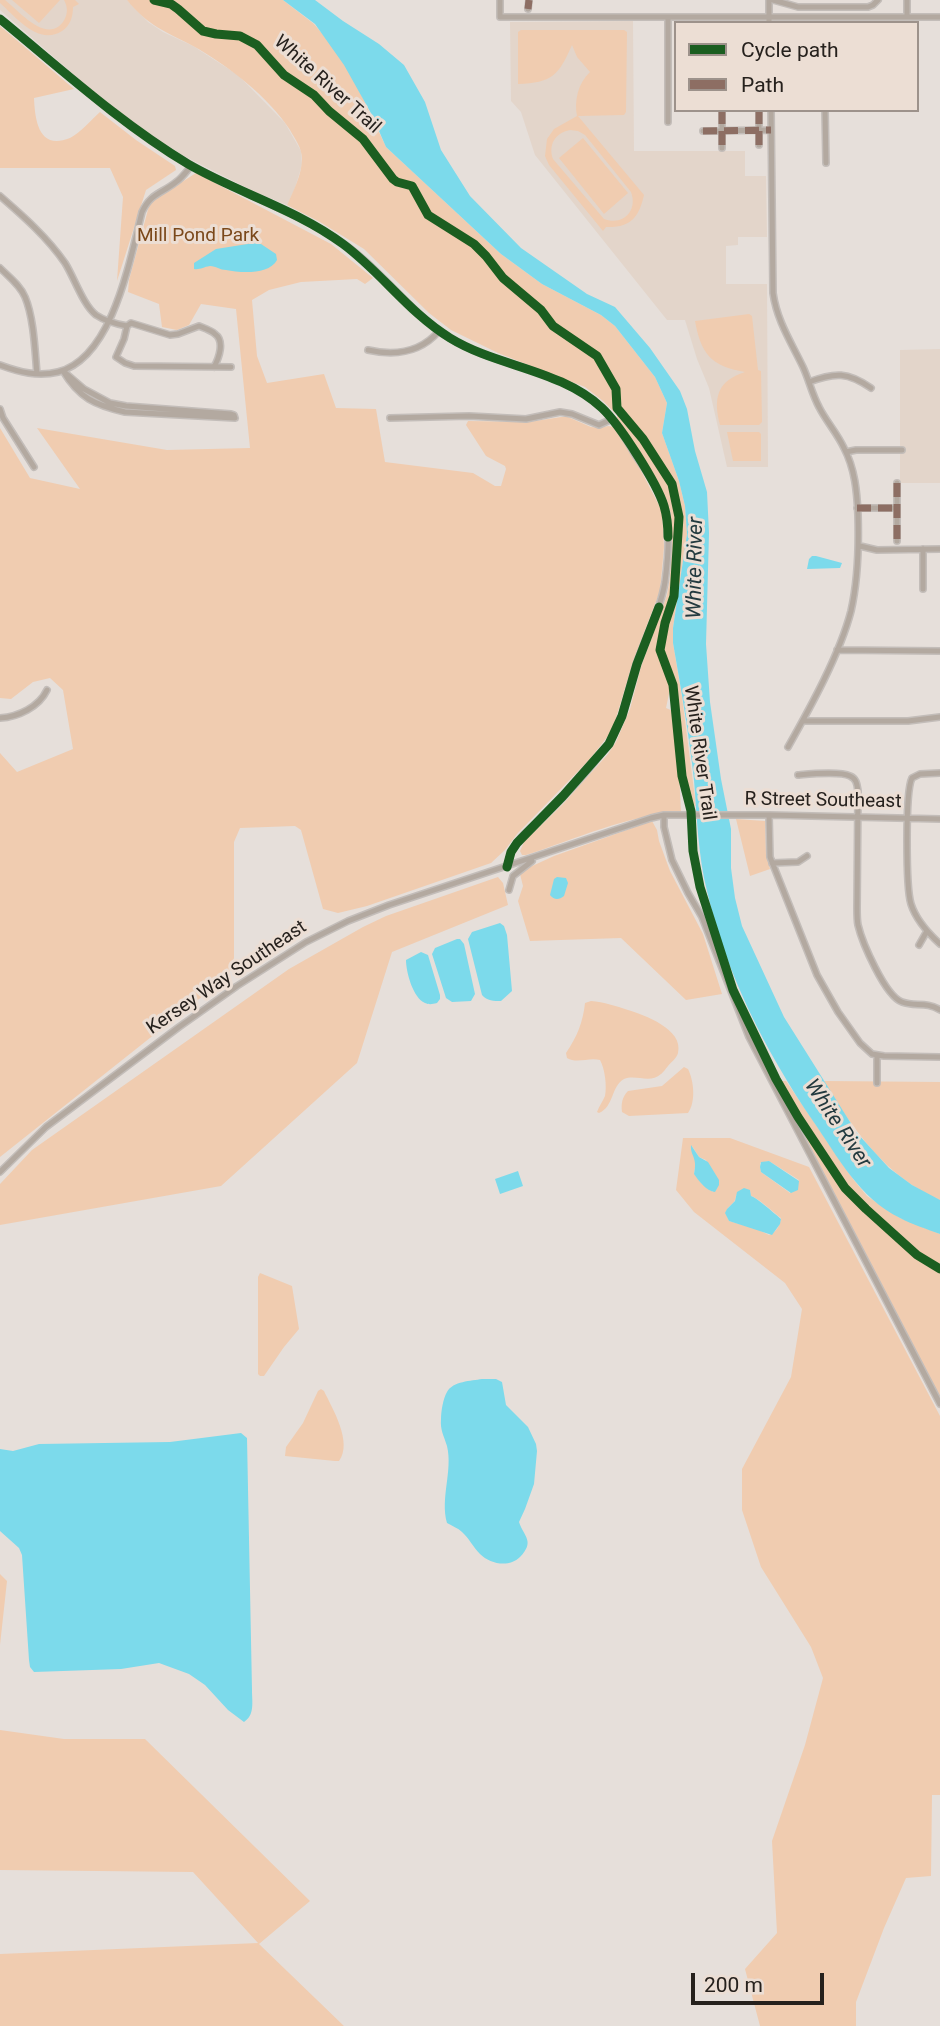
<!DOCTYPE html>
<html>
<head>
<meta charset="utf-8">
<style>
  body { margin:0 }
  #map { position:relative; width:940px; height:2026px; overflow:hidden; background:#e6dfda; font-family:Roboto,sans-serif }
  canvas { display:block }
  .legend { position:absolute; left:674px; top:21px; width:245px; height:91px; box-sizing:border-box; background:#ecded4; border:2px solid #9d928b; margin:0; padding:9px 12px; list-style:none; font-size:21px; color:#26211d }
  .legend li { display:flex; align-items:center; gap:14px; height:35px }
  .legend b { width:35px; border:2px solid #9d928b }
  .scale { position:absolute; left:691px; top:1973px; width:133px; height:32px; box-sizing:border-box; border:4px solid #26211d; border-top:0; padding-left:9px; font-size:21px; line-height:24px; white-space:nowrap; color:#26211d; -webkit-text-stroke:5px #ecded4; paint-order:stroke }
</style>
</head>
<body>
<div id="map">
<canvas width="940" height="2026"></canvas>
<ul class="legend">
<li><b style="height:9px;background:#1b5e20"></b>Cycle path</li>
<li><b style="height:9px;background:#8d6e63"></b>Path</li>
</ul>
<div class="scale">200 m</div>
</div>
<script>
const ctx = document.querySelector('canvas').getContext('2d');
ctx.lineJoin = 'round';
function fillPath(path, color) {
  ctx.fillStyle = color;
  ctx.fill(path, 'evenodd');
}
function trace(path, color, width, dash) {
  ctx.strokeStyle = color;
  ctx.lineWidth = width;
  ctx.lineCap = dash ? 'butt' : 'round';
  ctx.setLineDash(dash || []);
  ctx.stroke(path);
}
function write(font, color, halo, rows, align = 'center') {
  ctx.font = font + ' Roboto,sans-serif';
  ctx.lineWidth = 6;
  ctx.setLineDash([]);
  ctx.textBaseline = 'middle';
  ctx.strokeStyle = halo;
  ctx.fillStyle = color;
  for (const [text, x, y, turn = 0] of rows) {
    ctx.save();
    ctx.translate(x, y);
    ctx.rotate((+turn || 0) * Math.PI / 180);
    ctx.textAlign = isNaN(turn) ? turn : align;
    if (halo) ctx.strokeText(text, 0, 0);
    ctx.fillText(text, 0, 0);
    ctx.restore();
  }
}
const built = new Path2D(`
  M0 0H127L148 22 163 32 193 46 238 75 285 123 301 151 302 165 294 191 287 205 253 191 182 155 120 115 0 10Z
  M633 21 634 151H745V176H766L767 237H738V245L726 246V284H767L768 467H727L709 388 697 359 685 320H667L535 155 521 112 511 101 510 22Z
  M940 349V483H900V350Z`);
const green = new Path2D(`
  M0 0H5C19 11 46 44 63 22 68 15 68 7 64 0H75L79 4 73 7C73 17 70 26 62 31 38 46 16 17 0 3Z
  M12 0H60L39 23Z
  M127 0H283L314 24 345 60 386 147 501 254 542 284 601 315 615 326 655 377 667 403 662 433 679 481 685 506 687 534 673 628V643L682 697 696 806 692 805 683 774 675 686 662 648 666 623 676 594 680 513 673 483 662 466H657L668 481 677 512 672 598 662 629 658 650 671 684 666 708 673 711 678 752 681 812C627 815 576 839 526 855H522L520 851 524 842 563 804 608 754 616 742 630 709 641 667 667 595 670 578 671 514 661 488 649 468 617 418V415L603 401 585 387 498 353 451 330 429 313 364 249 320 222 287 205C293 192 302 174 302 159 302 148 295 139 290 130 270 98 226 64 193 46 165 31 148 26 127 0Z
  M0 26 74 89 34 98C35 119 38 151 70 138 80 133 91 120 100 112L136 140 175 166 176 170 146 190 117 281 123 197 110 168H0Z
  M521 30H624L627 32 626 112 624 115 578 116 644 195C639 217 631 228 606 227L603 231 549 165 545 156 547 139 554 129 577 116C574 101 578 83 590 72L577 57 572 45C559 75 552 83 518 84V32ZM570 130 578 131 585 135 631 192C638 211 623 226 604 219L553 159C548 145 555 133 570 130Z
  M583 138 628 193 604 214 559 158Z
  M196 173 331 244 373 278 365 284 357 279 301 282 269 290 252 300 257 356 267 383 324 374 336 408 376 409 385 462 473 473 495 486H501L506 469 505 466 486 456 466 425 468 421 529 422 561 417H568L591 427 601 428 608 426 614 427 637 463 662 511 664 547 660 591 634 659 612 731 589 760 517 834 505 850 491 863 367 906 338 913 323 909 301 830 295 826 240 828 234 842V958L228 976 0 1157V753L17 772 73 749 63 690 50 678 33 682 11 699 0 698V428L30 478 80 489 37 428 167 450 250 448 236 309 201 304 189 325 177 330 162 327 159 304 128 292 129 280 149 206 154 200Z
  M749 314 752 316 758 370 761 371 762 422 759 425H720C713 398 717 381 745 372 711 366 701 354 695 321Z
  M727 432H759L761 434V461H733Z
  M736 819 765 821 766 855 770 869 750 876Z
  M652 821 657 830 659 841 670 871 703 934 722 994 686 1000 621 938 530 941 518 901 523 886 520 874 530 867 554 856Z
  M498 877 503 883 508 905 392 952 357 1063 221 1186 0 1225V1184L32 1150 289 969 363 927 386 916Z
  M591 1001C604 1002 616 1006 628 1010 644 1015 684 1029 678 1053 677 1058 671 1062 668 1066 666 1068 663 1073 661 1074 650 1084 636 1074 624 1079 611 1086 614 1107 599 1113L597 1112C599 1106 603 1101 605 1096 607 1086 605 1069 600 1060 589 1057 577 1064 567 1058L566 1053C577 1037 583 1022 585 1003Z
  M684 1067 688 1069C694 1081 696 1102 688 1113L629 1116 622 1112C621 1104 622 1097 628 1091L662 1086Z
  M772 1081H786L853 1179 867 1196 900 1218 940 1234V1398Z
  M824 1081 940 1082V1200C886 1177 853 1130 824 1081Z
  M683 1138H730L809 1167 940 1416V1795H932L931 1876 906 1878 884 1928 856 2002V2026H760L745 1969 777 1933 772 1841 805 1745 823 1678 811 1647 761 1567 742 1510V1469L791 1377 802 1309 785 1283 694 1212 676 1190ZM692 1146 699 1157 706 1160 713 1192 702 1184 694 1173 696 1162ZM769 1161 799 1180 790 1193 761 1172 760 1163ZM750 1190 751 1196C757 1197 774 1213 781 1218 780 1226 776 1232 769 1235L757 1229 729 1221C721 1203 736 1208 736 1195Z
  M260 1273 292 1286 299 1329 284 1347 264 1376H260L258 1374V1277Z
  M321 1389 324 1391C332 1408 353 1442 339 1461H335L285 1456 286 1447 303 1423 318 1391Z
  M0 1574 7 1581 0 1645Z
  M0 1730 64 1739H145L310 1901 259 1944 344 2026H0V1954L258 1943 193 1872 0 1870Z`);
const water = new Path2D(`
  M283 0H315L343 21 379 44 404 65 425 102 441 150 470 196 521 248 587 294 615 307 650 348 680 391 687 409 695 451 707 492 709 533 706 644 710 702 721 779 731 829V868L735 898 742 926 784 1017 857 1133 889 1168 912 1185 940 1200V1234C927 1229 913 1225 900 1218 859 1198 838 1157 813 1121 765 1050 726 974 707 891 698 855 697 817 694 780 689 734 681 689 673 643V628L687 534 685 506 679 481 662 433 667 403 655 377 615 326 601 315 542 284 501 254 386 147 372 115 344 65 315 24Z
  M254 243 261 244 276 254 277 260C269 275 241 273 226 270 220 270 216 266 210 266 203 267 200 270 194 269V263L216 249Z
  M812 556H816L842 563 840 568 807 569 809 559Z
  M557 877 566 878 568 883 564 896C559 900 554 900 550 895L554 879Z
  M500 923 504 926 507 935 512 991 501 1001C494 1001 487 1001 482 995L468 939 472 932Z
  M457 939H460L464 944 475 994 471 1001 452 1002 446 998 432 954 435 948Z
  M421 952 428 955 440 995V999L437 1003C432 1004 430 1005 425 1003 413 998 406 972 406 960Z
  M691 1145 699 1157 708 1162 719 1180V1185L715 1192C706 1191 699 1181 694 1174 698 1157 690 1156 691 1145Z
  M769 1161 799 1181 798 1190 791 1193 761 1172 760 1167 761 1162Z
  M518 1171 523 1186 500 1194 495 1179Z
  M744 1188 750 1190 751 1196C757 1198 774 1213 781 1219L780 1224 772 1235 729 1221 725 1213 727 1209 735 1201 737 1192Z
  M482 1379H496L502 1382 506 1405 528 1427 536 1444 537 1451 534 1484 525 1509 519 1522C524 1537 535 1541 520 1557 509 1568 490 1564 480 1554 473 1547 469 1538 462 1532 458 1528 452 1526 447 1523 440 1498 453 1471 447 1446 444 1436 440 1430 441 1419 441 1411 443 1399 447 1392 453 1381 471 1381 482 1379Z
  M241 1433 247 1438 252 1690C252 1702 255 1715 244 1722L228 1710 205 1685 189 1674 159 1663 121 1669 34 1672 30 1667 29 1660 22 1555 19 1548 0 1531V1449L13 1451 39 1444 170 1442Z`);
const minor = new Path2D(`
  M500 0V17H940
  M769 0V23
  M773 0 798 7H868L873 5 878 0
  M907 0V17
  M528 9 529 0
  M668 17V122
  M0 19C61 69 120 124 189 164 238 192 292 210 340 241 380 268 408 310 448 337 496 368 564 368 606 412 617 424 626 439 634 453 645 470 659 488 665 508 671 530 668 559 665 582 660 612 645 637 636 665 627 693 624 723 606 747 588 772 565 796 543 817 533 827 519 836 513 849 510 854 509 861 507 867
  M722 110V148
  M759 110V145
  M771 110 773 293C777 321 791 342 803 367 809 380 812 394 819 407 826 421 837 433 844 448 855 469 857 492 858 515 859 548 858 580 851 611 840 654 810 708 788 747
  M825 110 826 163
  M703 131 771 130
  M0 196C23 216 47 237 65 263 74 277 83 305 96 315 105 321 116 324 127 326L131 323 170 335 178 334 199 326C204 328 211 330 215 334 225 341 219 358 214 367
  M0 268C9 277 20 285 25 297 34 318 35 352 37 374
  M127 326 124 339 116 357 125 363 134 366 231 367
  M368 350C395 356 421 352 439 331
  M0 365C19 372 38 377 58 372 113 358 130 259 142 212 151 193 161 194 176 182 182 178 186 172 191 166
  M63 371 84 389 110 403 126 406 231 414 234 415 235 418 125 412C95 405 79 398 63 371Z
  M809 382C835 372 848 372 871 388
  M0 409 3 418 34 467
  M390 418 469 416 526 419 560 412 572 414 599 425 612 419
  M846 452 856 450H902
  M897 483V541
  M857 508H897
  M860 546 877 550 940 549
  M923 589V549
  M837 650 940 651
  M0 718C18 717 39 707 47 690
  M803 721H908L940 717
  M940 773 920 774 912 778C905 792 906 888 911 904 916 920 928 933 940 944
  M798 775C810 774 840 771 850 776 857 779 857 785 858 791L857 908C857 914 857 920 858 925 862 942 885 996 902 1002 915 1007 926 1001 940 1010
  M664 815V827L672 860 688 893 702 917 749 1037 940 1404
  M769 815 770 857 817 975 838 1012 860 1043 872 1054 884 1056 940 1057
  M772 863 798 862 807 856
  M509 890 513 876 532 861
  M919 945 927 931
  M877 1056V1083
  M0 1172 46 1127 179 1027 237 986 306 942 348 921 389 905 651 818 664 815H769L940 819`);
const quiet = new Path2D(`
  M528 9 529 0
  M722 110V148
  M759 110V145
  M703 131 771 130
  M897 483V541
  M857 508H897`);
const cycleway = new Path2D(`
  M154 0 171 4 178 9 203 31 216 34 240 36 257 45 284 75 314 95 329 111 363 139 393 179 397 182 412 186 428 215 474 244 486 256 503 278 541 310 553 326 597 356 616 389 617 408 643 439 672 484 679 517 674 596 665 623 660 650 673 685 682 776 691 811 693 851 700 887 733 990 776 1079 798 1117 845 1188 866 1209 917 1255 940 1269
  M0 19C61 69 120 123 188 164 238 193 296 209 343 244 381 272 409 313 450 338 497 367 560 369 602 408 620 425 657 483 664 506 667 516 668 527 668 537
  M507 867 511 852 517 843 563 796 609 744 622 716 637 664 659 607`);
const streetNames = [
  ["White River Trail",327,85,42],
  ["White River Trail",699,753,82],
  ["R Street Southeast",823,801,1],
  ["Kersey Way Southeast",227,978,-34]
];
const parkNames = [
  ["Mill Pond Park",198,236]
];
const waterNames = [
  ["White River",696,568,-89],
  ["White River",837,1124,56]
];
fillPath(built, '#e3d5ca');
fillPath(green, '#f0ccb0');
fillPath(water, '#7cdaeb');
trace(minor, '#c3bdb9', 8);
trace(minor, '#b3a9a0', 5);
trace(quiet, '#8d6e63', 7, [14, 7]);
trace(cycleway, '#1b5e20', 9);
write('19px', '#26211d', '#ecded4', streetNames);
write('19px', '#7b481a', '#ecded4', parkNames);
write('italic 21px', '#233a3f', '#ecded4', waterNames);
</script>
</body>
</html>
